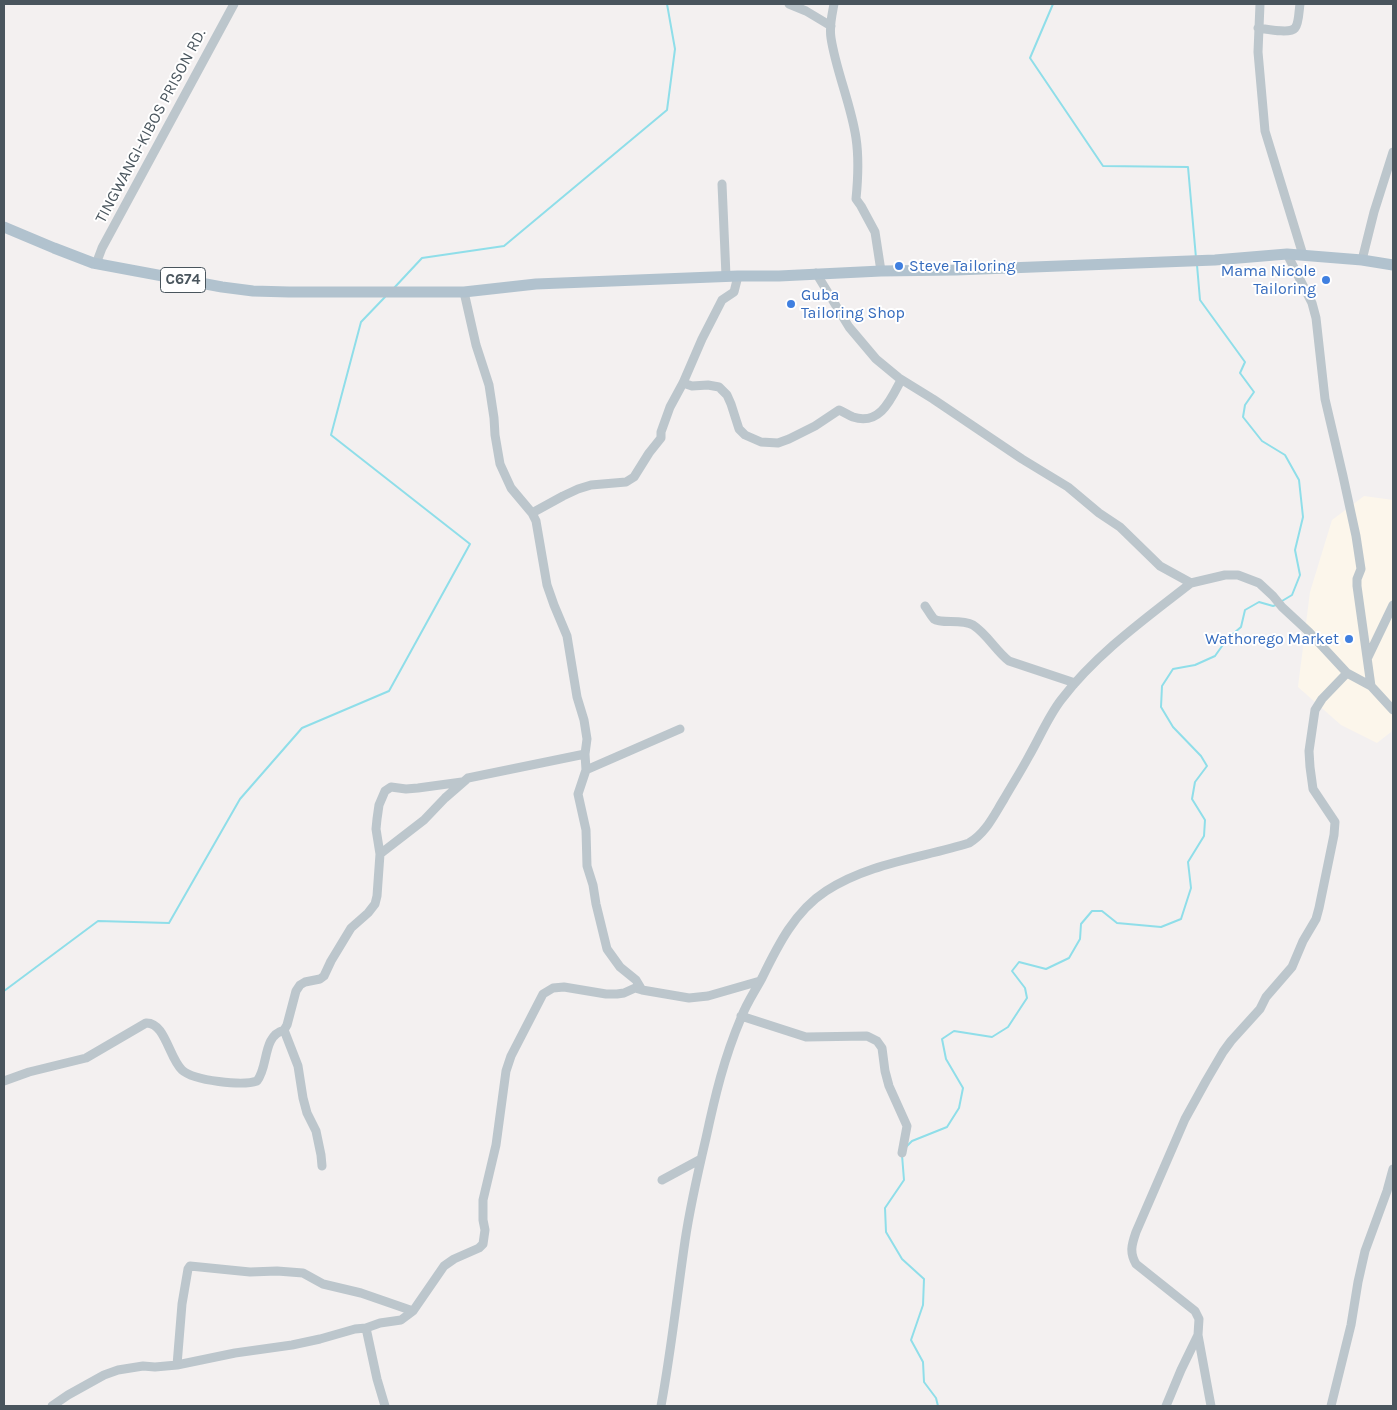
<!DOCTYPE html>
<html>
<head>
<meta charset="utf-8">
<style>
  body { margin:0 }
  #map { position:relative; width:1397px; height:1410px; overflow:hidden; background:#f3f0f0; font-family:Karla,sans-serif }
  canvas { display:block }
  .frame { position:absolute; inset:0; border:5px solid #49555d; pointer-events:none }
</style>
</head>
<body>
<div id="map">
<canvas width="1397" height="1410"></canvas>
<div class="frame"></div>
</div>
<script>
const ctx = document.querySelector('canvas').getContext('2d');
ctx.lineJoin = 'round';
function fillPath(path, color) {
  ctx.fillStyle = color;
  ctx.fill(path, 'evenodd');
}
function trace(path, color, width, dash) {
  ctx.strokeStyle = color;
  ctx.lineWidth = width;
  ctx.lineCap = dash ? 'butt' : 'round';
  ctx.setLineDash(dash || []);
  ctx.stroke(path);
}
function write(font, color, halo, rows, align = 'center') {
  ctx.font = font + ' Karla,sans-serif';
  ctx.lineWidth = 4;
  ctx.setLineDash([]);
  ctx.textBaseline = 'middle';
  ctx.strokeStyle = halo;
  ctx.fillStyle = color;
  for (const [text, x, y, turn = 0] of rows) {
    ctx.save();
    ctx.translate(x, y);
    ctx.rotate((+turn || 0) * Math.PI / 180);
    ctx.textAlign = isNaN(turn) ? turn : align;
    if (halo) ctx.strokeText(text, 0, 0);
    ctx.fillText(text, 0, 0);
    ctx.restore();
  }
}
const commercial = new Path2D(`
  M1364 496 1393 500V726L1391 732 1377 743 1341 725 1298 687 1310 592 1332 520Z`);
const stream = new Path2D(`
  M1053 4 1030 58 1103 166 1188 167 1196 258
  M1197 265 1200 300 1245 362 1240 373 1254 392 1245 405 1243 417 1262 441 1285 455 1299 480 1303 517 1295 550 1300 575 1292 595 1282 601
  M394 288 422 258 504 246 667 110 675 49 667 4
  M4 991 98 921 169 923 240 799 302 728 389 691 470 544 331 435 361 322 385 297
  M906 1147 912 1141 947 1127 959 1108 963 1088 946 1059 942 1039 954 1031 992 1037 1008 1027 1027 998 1025 988 1012 971 1019 962 1046 969 1069 958 1080 939 1081 924 1092 911H1102L1117 923 1161 927 1181 919 1191 888 1188 862 1204 836 1205 820 1192 799 1195 782 1207 766 1201 756 1173 727 1161 707 1162 686 1173 669 1195 665 1215 656 1227 639 1241 627 1245 610 1259 602 1273 606 1276 605
  M902 1155 904 1180 885 1208 886 1232 902 1259 924 1279 923 1305 911 1340 923 1362 924 1382 936 1398 938 1406`);
const minor = new Path2D(`
  M789 4 806 11 831 26
  M834 4C832 15 829 26 831 38 836 71 851 104 856 138 859 158 858 179 856 199L861 206 875 232 881 271
  M1260 4 1258 52 1265 131 1303 255
  M1258 28C1266 29 1290 34 1295 28 1299 24 1299 9 1300 4
  M722 184 726 276
  M1287 254 1312 303 1316 318 1325 399 1343 476 1356 536 1361 569 1357 579V586L1371 686
  M1362 260 1374 212 1393 152
  M96 264 102 248 234 4
  M816 273 849 327 876 359 899 378 933 399 1022 459 1068 487 1099 513 1120 527 1160 566 1191 583 1225 575H1238L1259 583 1273 596 1282 607 1309 632 1347 673 1371 686 1393 710
  M464 292 476 345 489 385 494 418 495 435 500 464 511 488 532 513 536 521 547 585 554 605 567 636 577 697 584 720 587 739 585 754 586 770 578 794 586 830 587 866 593 885 596 904 607 949 620 967 636 980 642 990 689 998 708 996 760 981
  M683 383 692 386 708 385 719 387 727 395 731 404 739 429 745 435 761 442 778 443 789 439 815 426 839 410C844 412 848 415 853 417 880 426 891 399 901 380
  M532 513 563 496 578 489 591 485 626 482 634 477 649 453 661 438V432L670 407 683 383 702 339 722 300 734 292 738 276
  M925 606C928 610 931 616 934 619 941 624 961 619 973 625 987 634 996 651 1009 661L1075 683
  M1368 657 1393 605
  M586 770 680 729
  M380 854 424 820 445 798 468 778 585 754
  M741 1016 806 1037 867 1036 877 1041 882 1048 885 1071 889 1086 907 1126 902 1153
  M284 1030 298 1066 303 1098 307 1113 316 1131 321 1155 322 1166
  M4 1081 29 1072 86 1058 146 1023C165 1022 169 1058 182 1070 194 1081 243 1086 257 1081 269 1066 262 1036 284 1030L287 1025 296 991 300 985 305 982 320 979 324 976 331 961 351 928 368 913 375 904 377 896 380 854 376 829 377 819 379 805 385 791 391 787 406 789 418 788 462 782
  M662 1180 701 1159
  M366 1328 377 1379 385 1406
  M1198 1335 1211 1406
  M177 1365 182 1304 188 1269 190 1266 250 1272 277 1271 303 1273 323 1284 361 1293 413 1311
  M52 1406 68 1395 104 1375 118 1370 143 1366 155 1367 177 1365 235 1353 292 1345 320 1339 355 1329 366 1328 380 1323 401 1320 413 1311 444 1266 454 1259 479 1248 483 1244 485 1230 483 1220V1200L496 1145 506 1071 511 1056 543 994 553 988 564 987 606 994H617L624 993 635 988 642 990
  M661 1406C671 1352 677 1296 685 1241 690 1207 698 1172 706 1138 715 1096 724 1058 741 1018 746 1004 755 991 762 978 778 945 795 911 826 891 869 863 921 858 969 843 986 833 994 815 1004 799 1012 785 1021 771 1029 756 1040 737 1048 717 1061 700 1097 653 1145 619 1191 583
  M1166 1406 1181 1370 1198 1335 1199 1319 1195 1311 1136 1264C1129 1252 1132 1244 1136 1232L1185 1119 1206 1081 1223 1052 1231 1041 1260 1009 1266 997 1292 967 1303 941 1316 919 1319 908 1334 835 1335 822 1313 789 1310 767 1309 751 1315 710 1322 699 1347 673
  M1331 1406 1351 1325 1358 1282 1365 1251 1387 1191 1393 1169`);
const major = new Path2D(`
  M4 227 54 248 93 263 222 287 253 291 289 292H464L536 284 738 276H779L881 271 956 270 1215 260 1287 254 1362 260 1393 265`);
const markers = [
  [899,266,5,"#3f7fe0"],
  [1326,280,5,"#3f7fe0"],
  [791,304,5,"#3f7fe0"],
  [1349,639,5,"#3f7fe0"]
];
const shields = [
  [183,280,45]
];
const shieldNames = [
  ["C674",183,280]
];
const streetNames = [
  ["TINGWANGI-KIBOS PRISON RD.",151,126,-62]
];
const shopNames = [
  ["Steve Tailoring",909,266],
  ["Mama Nicole",1316,271,"right"],
  ["Tailoring",1316,289,"right"],
  ["Guba",801,295],
  ["Tailoring Shop",801,313],
  ["Wathorego Market",1339,639,"right"]
];
fillPath(commercial, '#fcf6eb');
trace(stream, '#8fdee9', 2);
trace(minor, '#bcc6cc', 9);
trace(major, '#b1c2ce', 11);
for (const [x, y, r, color] of markers) {
  const dot = new Path2D();
  dot.arc(x, y, r, 0, 2 * Math.PI);
  ctx.fillStyle = color;
  ctx.fill(dot);
  trace(dot, '#fff', 2);
}
for (const [x, y, w] of shields) {
  const box = new Path2D();
  box.roundRect(x - w / 2, y - 12.5, w, 25, 4);
  ctx.fillStyle = '#fff';
  ctx.fill(box);
  trace(box, '#49555d', 1);
}
write('bold 15px', '#49555d', null, shieldNames);
write('16px', '#49555d', '#fff', streetNames);
write('16px', '#366cbe', '#fff', shopNames, 'left');
</script>
</body>
</html>
